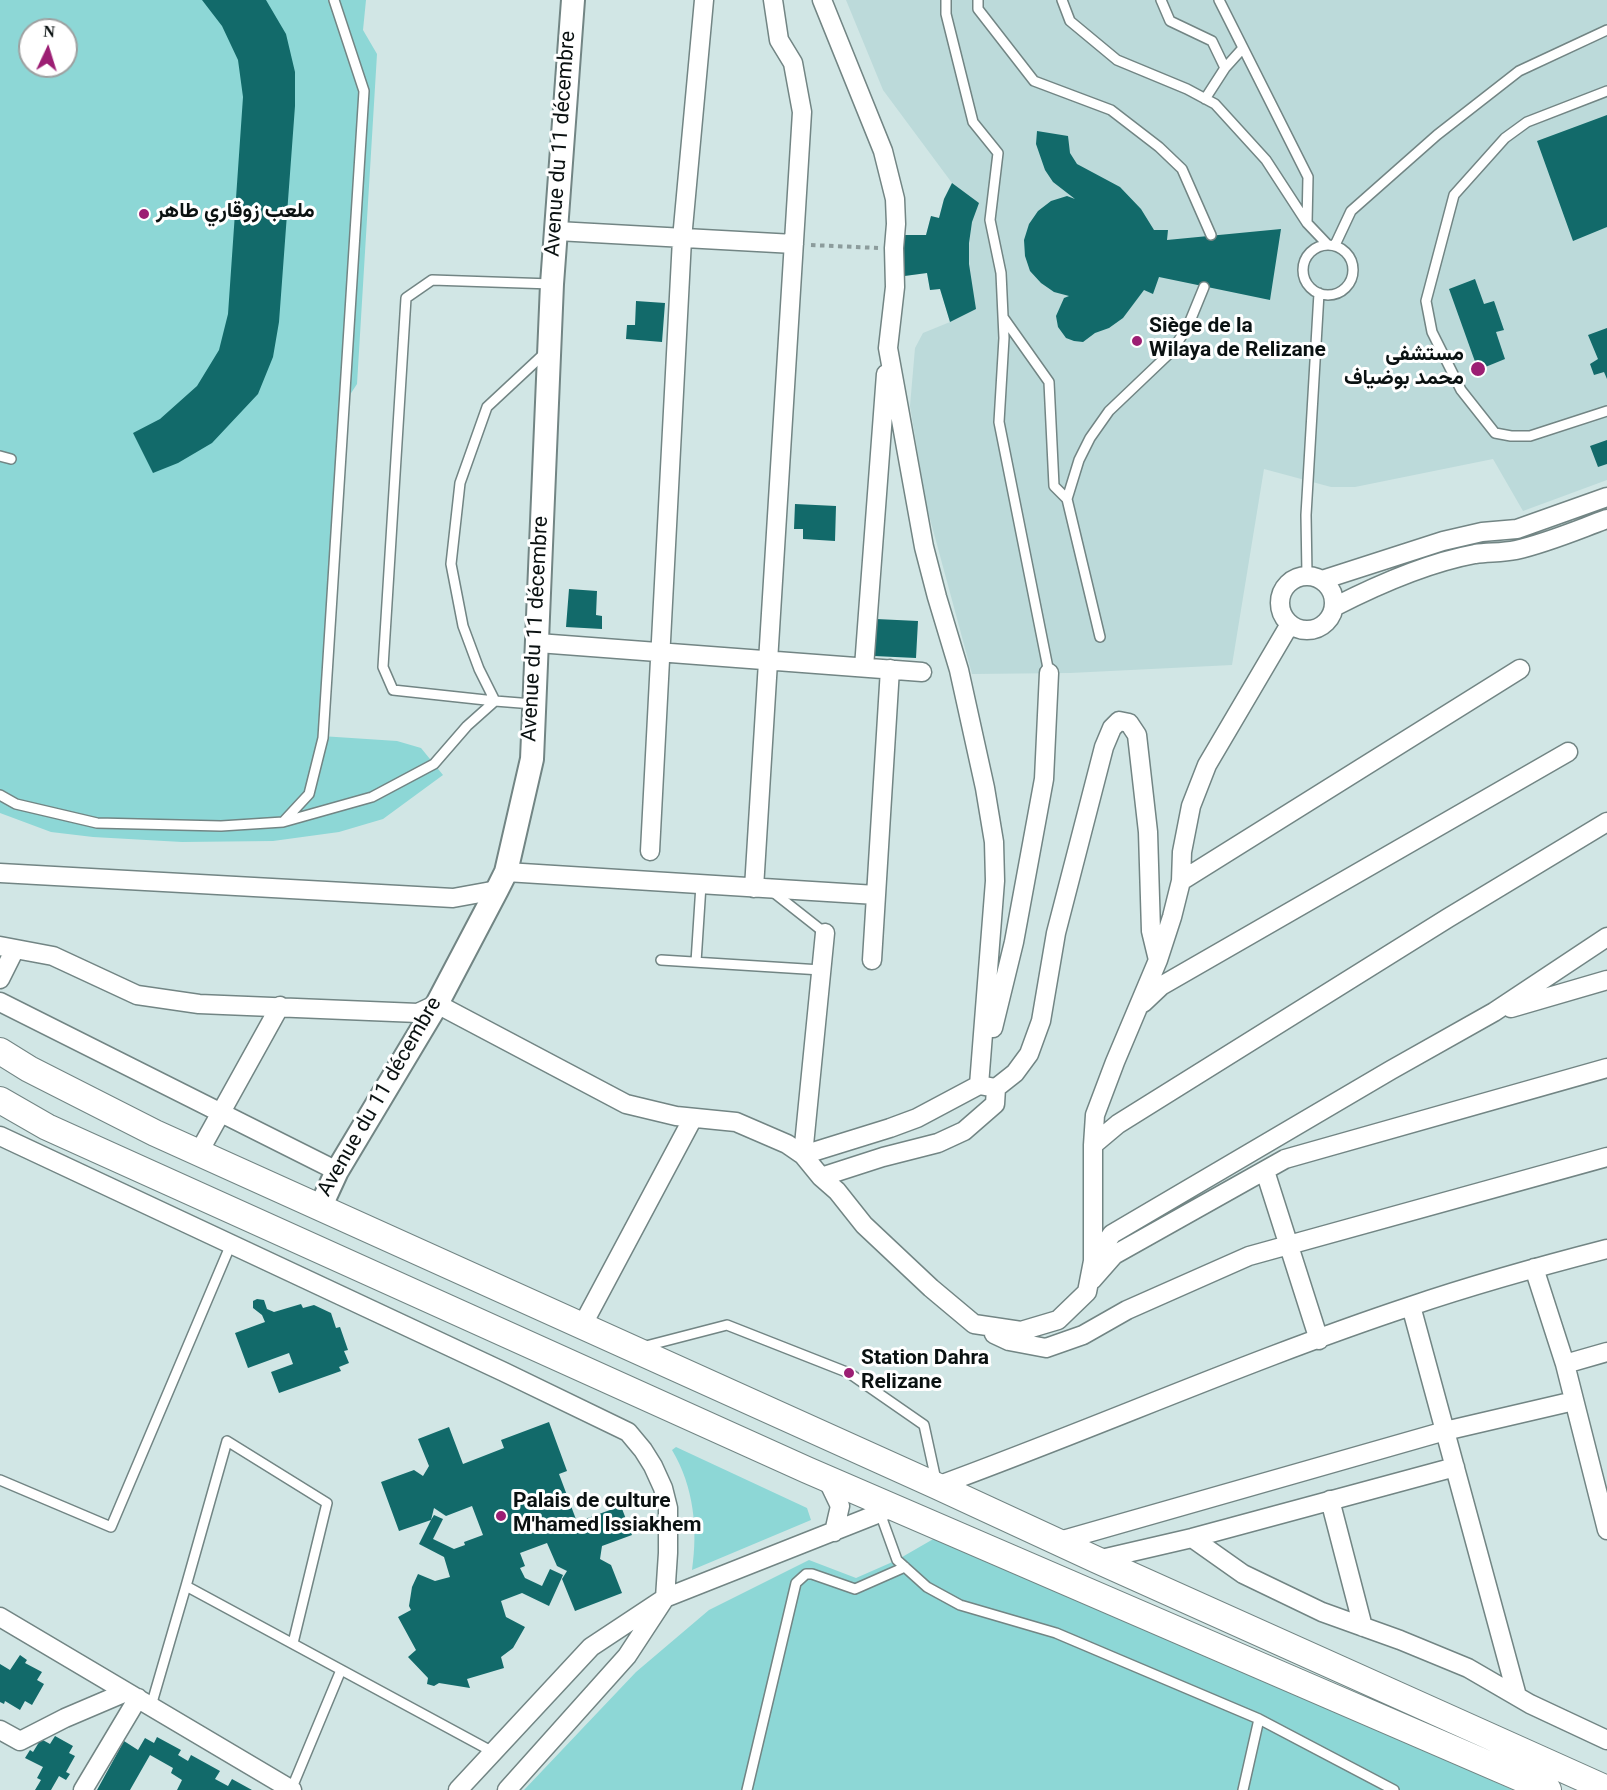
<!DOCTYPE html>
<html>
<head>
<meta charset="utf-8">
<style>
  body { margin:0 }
  #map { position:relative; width:1607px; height:1790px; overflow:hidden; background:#d1e6e5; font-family:Georgia,serif }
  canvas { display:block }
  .north { position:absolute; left:18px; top:18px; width:60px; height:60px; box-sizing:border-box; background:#fff; border:2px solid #9da0a0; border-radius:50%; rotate:4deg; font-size:16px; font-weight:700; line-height:24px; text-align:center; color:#0a1111 }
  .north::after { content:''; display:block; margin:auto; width:21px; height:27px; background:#9c1e73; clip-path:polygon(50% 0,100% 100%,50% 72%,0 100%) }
</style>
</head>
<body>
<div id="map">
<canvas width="1607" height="1790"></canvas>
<div class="north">N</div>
</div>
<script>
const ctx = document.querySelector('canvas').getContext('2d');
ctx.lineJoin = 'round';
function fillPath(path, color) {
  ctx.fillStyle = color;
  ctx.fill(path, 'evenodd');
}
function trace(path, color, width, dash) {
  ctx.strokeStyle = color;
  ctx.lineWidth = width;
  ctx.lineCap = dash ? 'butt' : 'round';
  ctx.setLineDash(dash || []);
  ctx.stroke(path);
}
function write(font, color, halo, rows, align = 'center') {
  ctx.font = font + ' Georgia,Vazirmatn,serif';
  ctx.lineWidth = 6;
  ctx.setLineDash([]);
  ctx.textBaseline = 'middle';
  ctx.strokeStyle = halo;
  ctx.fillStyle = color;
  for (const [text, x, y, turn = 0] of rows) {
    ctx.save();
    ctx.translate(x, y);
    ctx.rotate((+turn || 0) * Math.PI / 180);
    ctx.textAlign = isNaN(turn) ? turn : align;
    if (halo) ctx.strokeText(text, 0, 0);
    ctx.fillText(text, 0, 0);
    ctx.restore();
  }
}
const built = new Path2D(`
  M846 0H1607V480L1523 511 1493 459 1355 487H1331L1264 469 1232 665 1070 673 972 674 926 504 910 406 915 348 923 333 950 322 940 289 930 290 927 273 897 277 926 235 931 216 939 218 944 199 952 183 883 90Z`);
const green = new Path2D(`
  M0 0H366L363 30 377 54 357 384 342 407 321 736 397 741 421 748 443 775 383 819 339 832 273 841 182 842 93 837 51 832 0 813ZM30 30H66V66H30Z
  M676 1447 807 1508 811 1520 692 1570C698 1529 694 1487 672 1450Z
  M942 1534 1513 1790H524L636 1672 709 1610 809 1560 856 1578 897 1560Z`);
const building = new Path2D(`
  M202 0H266L286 34 295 72V106L279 322 273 357 258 394 212 443 178 463 153 473 133 433 160 419 197 386 219 350 228 314 243 97 238 60 222 26Z
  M1607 115V227L1573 241 1537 141Z
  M1037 131 1068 136 1070 153 1077 164 1120 187 1141 209 1154 230H1168L1167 240 1281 229 1270 300 1159 277 1153 294 1144 290 1123 318 1109 328 1095 333 1083 342 1074 341 1066 338 1058 327 1056 316 1064 298 1069 296 1054 292 1041 283 1030 271 1025 256 1024 240 1029 224 1038 211 1051 201 1067 196 1075 199 1053 182 1045 170 1036 144Z
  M952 183 979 203 972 222 969 243V264L976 309 950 322 940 289 930 290 927 273 897 277 895 235H926L931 216 939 218 944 199Z
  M1475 279 1484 304 1494 301 1504 330 1496 332 1505 359 1478 370 1449 289Z
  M636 301 665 303 662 342 626 339 627 325H635Z
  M1607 328V379L1604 372 1594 375 1590 364 1598 359 1588 335Z
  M1607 440V464L1598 467 1590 446Z
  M795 504 836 506 835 541 803 539V529H794Z
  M569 589 597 591 596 615 602 616V629L566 627Z
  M876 619 918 621 916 658 874 656Z
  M257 1299 264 1300 267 1309 274 1312 301 1304 303 1308 314 1305 331 1313 336 1328 340 1327 348 1350 344 1351 349 1363 339 1367 341 1371 279 1393 271 1372 293 1364 289 1353 248 1368 235 1333 265 1322 262 1315 253 1308V1301Z
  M549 1422 567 1471 559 1474 577 1522 621 1506 632 1535 602 1546 600 1559 611 1565 622 1593 575 1611 562 1579 567 1571 557 1566 547 1543 520 1553 525 1566 520 1568 525 1578 542 1586 550 1569 563 1575 549 1606 522 1593 501 1601 506 1617 525 1627 513 1648 501 1657 504 1668 467 1679 470 1688 439 1683 434 1686 427 1684 428 1678 408 1657 416 1650 398 1617 411 1610 409 1606 412 1587 418 1574 435 1581 450 1577 444 1557 419 1544 431 1520 399 1531 381 1482 414 1470 423 1476 429 1466 418 1439 449 1427 463 1464 504 1448 501 1440ZM472 1506 483 1535 464 1542 465 1545 454 1549 433 1539 443 1519 434 1515 431 1520 434 1508 446 1516Z
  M20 1655 27 1660 25 1663 42 1672 37 1680 44 1684 32 1705 25 1701 20 1710 5 1701 4 1704 0 1702V1664L10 1670Z
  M55 1736 73 1746 69 1753 75 1756 66 1772 70 1774 66 1780 59 1776 51 1790H35L41 1780 37 1778 43 1767 25 1758 30 1750 33 1752 41 1739 50 1744Z
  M157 1737 181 1750 178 1755 188 1761 191 1755 220 1771 215 1779 228 1786 232 1779 252 1790H177L182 1780 171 1773 173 1768 150 1755 130 1790H97L124 1741 138 1750 145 1738 154 1743Z`);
const path = new Path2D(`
  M811 245 878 248`);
const service = new Path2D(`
  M946 0V14L973 122 998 153 990 220 1001 273 1004 338 999 422 1049 673
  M978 0V9L1034 81 1111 110 1159 147 1182 169 1211 235
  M1062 0 1070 21 1117 60 1187 89 1215 104 1266 160 1307 223 1327 244
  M1161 0 1170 21 1212 41 1225 68 1205 99
  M1219 0 1308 177 1307 223
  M1225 68 1243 48
  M1607 91 1527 122 1505 138 1454 195 1426 301 1432 332 1461 390 1495 433 1511 436H1530L1607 411
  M1303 270a25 25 0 1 1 50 0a25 25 0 1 1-50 0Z
  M1335 245 1351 211 1437 135 1519 71 1607 30
  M1003 317 1049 382 1054 486 1067 499
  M0 456 11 459
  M1307 575 1306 515 1319 293
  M1100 637 1067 499 1079 460 1090 438 1109 411 1172 351 1188 326 1204 287
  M495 701 393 690 383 667 406 298 432 280 552 284
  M495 701 479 669 463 626 451 564 460 483 487 407 546 352
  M0 795 16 804 97 823 221 826 283 822 372 797 434 764 467 726 495 701 533 704
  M283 822 309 794 323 738 364 91 334 0
  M773 892 825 933
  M661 960 821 970
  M696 962 701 885
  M642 1347 727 1325 849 1373 924 1425 936 1480
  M0 1480 111 1527 231 1244
  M880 1513 897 1560 927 1587 960 1605 1056 1633 1259 1719 1394 1790
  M293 1643 327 1503 227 1441 186 1586 493 1752
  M151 1706 186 1586
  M291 1790 341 1670
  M747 1790 796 1583 806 1574H812L855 1589 905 1567
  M1243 1790 1259 1719`);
const minor = new Path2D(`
  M822 0 883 151 895 199 896 224 894 248 895 287 888 348 924 547 937 597 959 670 985 788 994 842 995 881 979 1085
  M557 231 794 244
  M1280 603a27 27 0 1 1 54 0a27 27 0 1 1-54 0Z
  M1322 580 1443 541 1482 532 1517 529 1607 497
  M1334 607C1377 585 1426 563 1475 554 1488 552 1502 553 1516 550 1547 543 1577 530 1607 519
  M538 643 922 672
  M864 667 886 374
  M650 851 682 239 704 0
  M506 872 876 895
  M0 873 453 898 497 890
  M1181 881 1520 669
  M754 888 802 112 793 63 779 40 773 0
  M0 946 53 956 137 995 199 1004 418 1013 437 1004 626 1104 676 1116 736 1122 787 1144 803 1155 821 1177 837 1191 864 1225 931 1288 974 1324 1021 1331 1058 1320 1087 1292 1093 1261V1145L1095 1115 1115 1062 1158 960 1172 917 1181 881 1182 852 1191 806 1207 765 1290 624
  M872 960 890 669
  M0 979 15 949
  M0 1002 337 1171
  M1143 1003 1161 986 1568 752
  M1511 1008 1607 980
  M993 1028 1014 942 1044 779 1049 673
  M996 1088 1015 1073 1029 1054 1041 1021 1056 933 1104 747 1112 728 1119 721 1129 723 1137 735 1148 832 1151 931 1158 960
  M0 1136 504 1372 628 1432 643 1450 653 1466 663 1488 668 1508V1553L665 1598 895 1507
  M1093 1145 1118 1124 1448 918 1607 822
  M199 1152 280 1006
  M1265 1171 1319 1340
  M821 1177 883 1157 938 1143 964 1131 995 1104 996 1088 979 1085 917 1118 890 1128 803 1155 825 933
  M1093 1261 1112 1234 1391 1070 1494 1012 1607 937
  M1534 1268 1565 1364 1607 1530
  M1092 1280 1114 1255 1285 1159 1607 1068
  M1411 1306 1517 1696
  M582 1326 693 1118
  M994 1334 1009 1341 1046 1348 1083 1335 1127 1310 1249 1256 1607 1157
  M1565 1364 1607 1352
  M821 1478 829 1483 840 1506 834 1532
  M937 1486C1096 1428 1251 1359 1411 1306 1476 1284 1541 1266 1607 1249
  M1330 1500 1363 1627
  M1192 1538 1243 1574 1322 1612 1400 1640 1468 1668 1530 1704 1607 1740
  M1056 1542 1445 1431 1574 1401
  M1097 1560 1192 1538 1455 1467
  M0 1617 292 1790
  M0 1730 20 1741 65 1718 126 1692
  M83 1790 138 1698
  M458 1790 591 1647 665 1598 627 1656 507 1790`);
const tertiary = new Path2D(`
  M320 1208 337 1171 437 1004 497 890 506 872 532 759 552 284 573 0`);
const secondary = new Path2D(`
  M0 1051 29 1069 155 1133 937 1486 1097 1560 1607 1789
  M0 1100 47 1127 807 1470 1548 1790`);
const markers = [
  [144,214,6,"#9c1e73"],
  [1137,341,6,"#9c1e73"],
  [1478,369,8,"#9c1e73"],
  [849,1373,6,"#9c1e73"],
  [501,1516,6,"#9c1e73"]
];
const streetNames = [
  ["Avenue du 11 décembre",563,144,-86],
  ["Avenue du 11 décembre",538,629,-87],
  ["Avenue du 11 décembre",382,1098,-60]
];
const poiNames = [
  ["ملعب زوقاري طاهر",156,214],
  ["Siège de la",1149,329],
  ["Wilaya de Relizane",1149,353],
  ["مستشفى",1464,357,"right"],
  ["محمد بوضياف",1464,381,"right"],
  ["Station Dahra",861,1361],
  ["Relizane",861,1385],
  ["Palais de culture",513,1504],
  ["M'hamed Issiakhem",513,1528]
];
fillPath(built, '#bcdada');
fillPath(green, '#8dd7d6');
fillPath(building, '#126a6a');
trace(service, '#728584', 12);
trace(minor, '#728584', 21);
trace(tertiary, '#728584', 26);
trace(secondary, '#728584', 28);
trace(path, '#8c9c9c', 4, [4.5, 4.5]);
trace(service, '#fff', 9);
trace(minor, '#fff', 18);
trace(tertiary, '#fff', 22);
trace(secondary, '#fff', 26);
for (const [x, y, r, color] of markers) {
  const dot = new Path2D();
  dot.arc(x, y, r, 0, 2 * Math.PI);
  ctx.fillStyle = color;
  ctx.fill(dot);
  trace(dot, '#fff', 2);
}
write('21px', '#0a1111', '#fff', streetNames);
write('bold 21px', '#0a1111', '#fff', poiNames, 'left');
</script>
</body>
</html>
